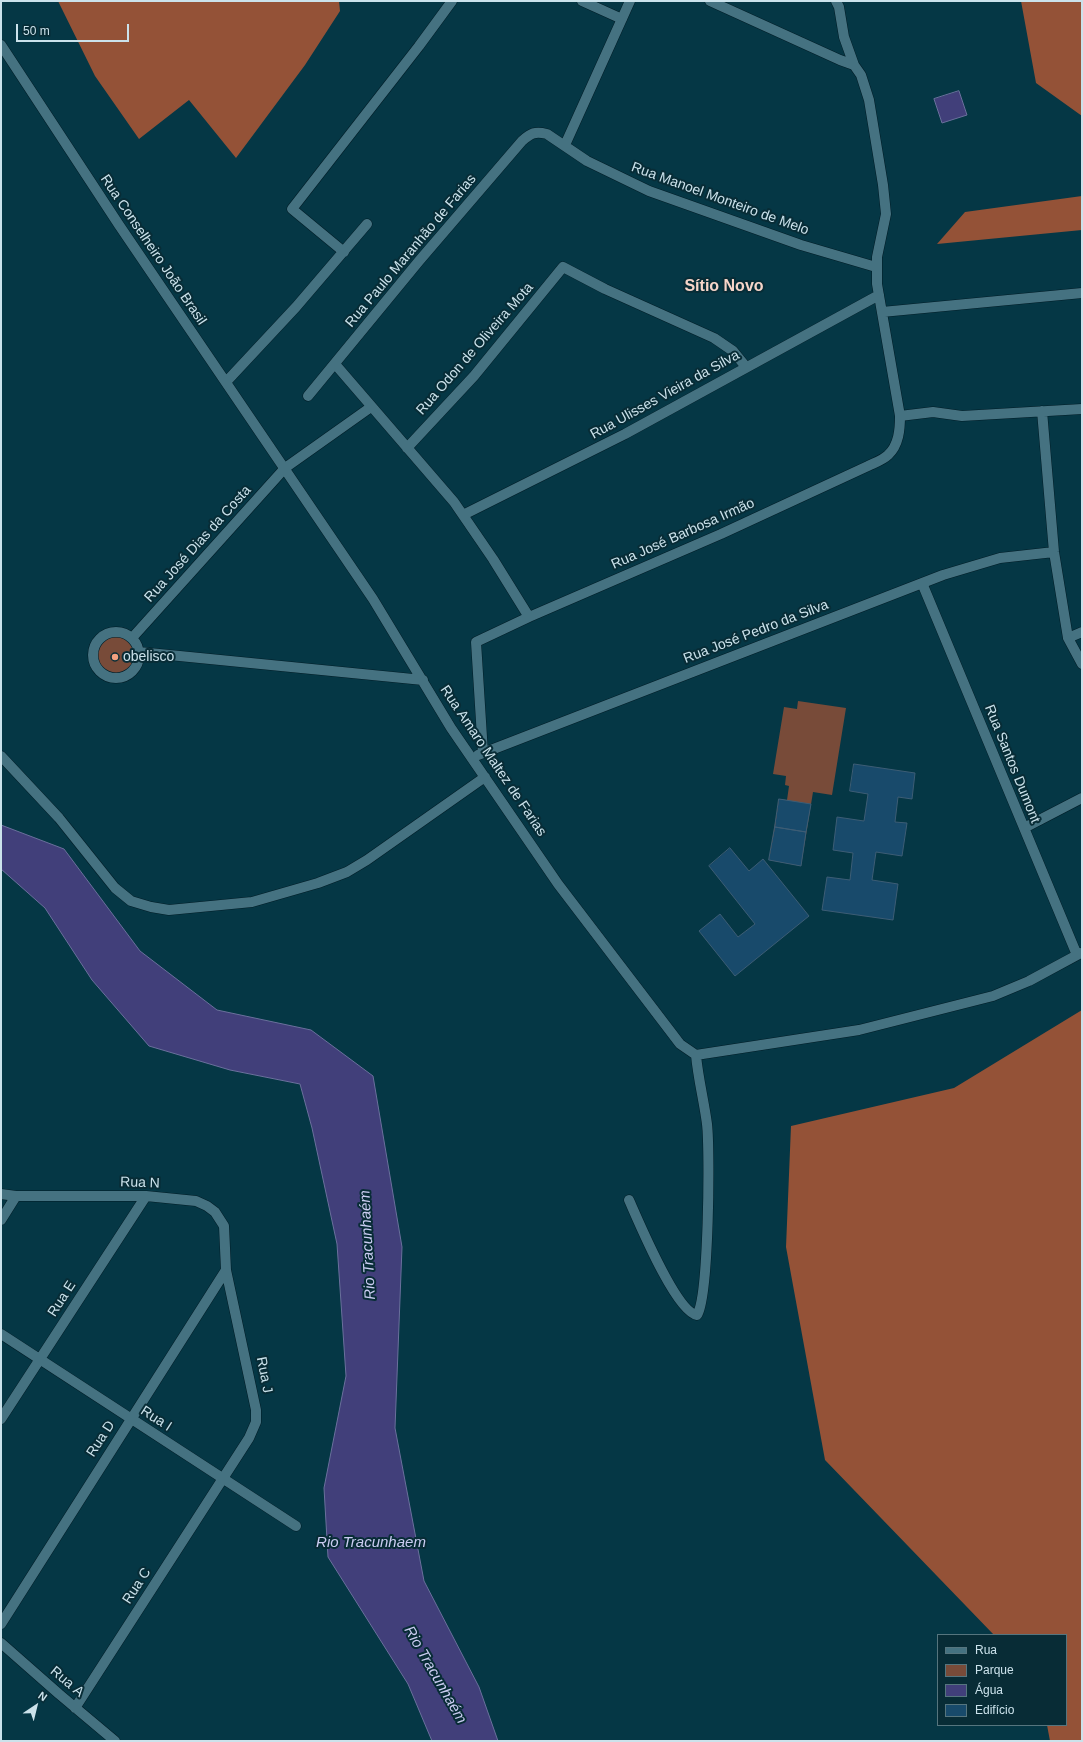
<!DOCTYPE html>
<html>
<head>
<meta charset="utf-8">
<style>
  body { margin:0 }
  #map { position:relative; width:1083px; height:1742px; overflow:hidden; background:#053745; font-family:Helvetica,sans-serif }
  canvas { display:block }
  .frame { position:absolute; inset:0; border:2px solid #cbe2eb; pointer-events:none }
  .legend { position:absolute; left:937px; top:1634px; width:130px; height:92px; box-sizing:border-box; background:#082c36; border:1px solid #56757e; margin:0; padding:5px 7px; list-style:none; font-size:12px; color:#cbe2eb }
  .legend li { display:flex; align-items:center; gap:8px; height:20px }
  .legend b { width:20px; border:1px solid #56757e }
  .north { position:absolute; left:16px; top:1686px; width:40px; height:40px; -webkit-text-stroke:3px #082c36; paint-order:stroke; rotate:35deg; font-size:11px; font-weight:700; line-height:16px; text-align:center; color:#cbe2eb }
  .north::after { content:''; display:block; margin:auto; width:14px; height:18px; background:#cbe2eb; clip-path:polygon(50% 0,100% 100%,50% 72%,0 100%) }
  .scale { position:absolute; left:16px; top:24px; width:113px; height:18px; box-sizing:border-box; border:2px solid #cbe2eb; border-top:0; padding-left:5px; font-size:12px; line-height:14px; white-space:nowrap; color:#cbe2eb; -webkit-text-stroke:3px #082c36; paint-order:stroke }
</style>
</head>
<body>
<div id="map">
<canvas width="1083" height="1742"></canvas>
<div class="frame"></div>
<ul class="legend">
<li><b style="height:5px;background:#457281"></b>Rua</li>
<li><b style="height:11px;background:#784b39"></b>Parque</li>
<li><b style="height:11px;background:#413f7a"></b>Água</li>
<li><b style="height:11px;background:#184a6b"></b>Edifício</li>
</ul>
<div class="north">N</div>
<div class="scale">50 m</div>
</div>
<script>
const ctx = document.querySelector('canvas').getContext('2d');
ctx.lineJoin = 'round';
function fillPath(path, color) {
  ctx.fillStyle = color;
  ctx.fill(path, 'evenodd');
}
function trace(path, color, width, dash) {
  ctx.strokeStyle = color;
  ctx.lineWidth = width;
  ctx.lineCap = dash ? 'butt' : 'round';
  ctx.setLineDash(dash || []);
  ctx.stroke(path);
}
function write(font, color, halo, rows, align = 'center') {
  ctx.font = font + ' Helvetica,sans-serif';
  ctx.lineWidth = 4;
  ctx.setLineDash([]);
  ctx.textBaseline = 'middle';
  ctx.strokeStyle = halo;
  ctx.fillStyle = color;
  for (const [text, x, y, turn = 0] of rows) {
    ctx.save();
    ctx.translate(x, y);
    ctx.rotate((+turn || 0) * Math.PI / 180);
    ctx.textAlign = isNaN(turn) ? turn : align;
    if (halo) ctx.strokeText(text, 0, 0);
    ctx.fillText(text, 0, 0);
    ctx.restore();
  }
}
const green = new Path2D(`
  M93 655a23 23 0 1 1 46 0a23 23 0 1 1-46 0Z
  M798 701 846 708 832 795 813 792 801 866 769 860 779 799 787 800 789 786 785 785 786 776 773 774 784 707 797 709Z`);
const forest = new Path2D(`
  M58 1H339L340 11 305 65 236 158 189 100 139 139 95 76Z
  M1021 1H1082V116L1036 83Z
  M1082 196V230L937 244 965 212Z
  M1082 1010V1741H1050L1047 1725H1066V1635H994L825 1460 786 1247 791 1126 954 1088Z`);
const water = new Path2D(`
  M959 91 967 115 942 123 934 99Z
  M1 825 64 849 140 951 217 1010 311 1030 373 1076 402 1247 395 1428 424 1581 479 1687 498 1741H432L408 1684 328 1557 324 1488 346 1376 337 1244 312 1128 300 1084 230 1070 149 1046 92 980 45 908 1 869Z`);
const building = new Path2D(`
  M854 764 915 773 912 799 898 797 895 822 907 823 902 856 876 852 872 880 898 884 893 920 822 910 827 877 850 880 853 853 833 850 837 817 864 821 868 794 850 791Z
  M779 799 811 804 806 832 775 827Z
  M775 827 806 832 801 866 769 860Z
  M730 848 749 871 763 859 809 916 735 976 699 931 720 914 738 937 755 924 709 866Z`);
const minor = new Path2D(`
  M582 1 622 19
  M710 1 840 60 854 65
  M1 45 119 225 373 599 451 728 558 884 680 1044 696 1055
  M565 145 630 1
  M344 252 292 209 419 46 452 1
  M882 312 1082 293
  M335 364 454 502 493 559 529 617
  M226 382 296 307 367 224
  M308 396 419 261 522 141C531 133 535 131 547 134L587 161 649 191 801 245 876 267
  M1042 411 1054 552 1068 638 1082 664
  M900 416 933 412 962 416 1082 409
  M407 448 474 376 563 267 605 289 714 338 733 351 746 367
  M463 515 625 434 879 295
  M922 583 1077 955
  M93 655a23 23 0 1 1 46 0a23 23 0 1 1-46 0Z
  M132 638 285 468 371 407
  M1068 638 1082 632
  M139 652 423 680
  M483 753 476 642 529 617 721 534 868 466C874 463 883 460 888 455 899 445 900 429 900 416L877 284V257L886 214 883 185 869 100 861 75 854 65 844 37 839 7 836 1
  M478 755 943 575 1000 558 1054 552
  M1 756 59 818 115 888 131 901 151 907 169 910 252 902 318 883 347 872 367 860 485 777
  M1024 828 1082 798
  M696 1055 859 1030 993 996 1029 981 1081 953
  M1 1194 16 1196H146L196 1201 207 1206 215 1212 224 1226 226 1270 256 1410V1422L249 1438 75 1708
  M629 1200C638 1220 676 1312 697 1315 709 1297 710 1150 707 1124 704 1101 698 1078 696 1055
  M1 1220 16 1196
  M1 1334 296 1526
  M1 1419 146 1196
  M1 1624 226 1270
  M1 1643 59 1694 115 1741`);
const markers = [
  [115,657,4,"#f2a07f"]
];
const streetNames = [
  ["Rua Manoel Monteiro de Melo",720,199,20],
  ["Rua Conselheiro João Brasil",153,250,56],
  ["Rua Paulo Maranhão de Farias",411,251,-50],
  ["Rua Odon de Oliveira Mota",475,349,-49],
  ["Rua Ulisses Vieira da Silva",665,395,-29],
  ["Rua José Barbosa Irmão",683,534,-24],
  ["Rua José Dias da Costa",198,544,-48],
  ["Rua José Pedro da Silva",756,632,-21],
  ["Rua Amaro Maltez de Farias",493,761,56],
  ["Rua Santos Dumont",1012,764,68],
  ["Rua N",140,1183,2],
  ["Rua E",62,1299,-57],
  ["Rua J",264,1375,79],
  ["Rua I",156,1419,33],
  ["Rua D",101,1439,-57],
  ["Rua C",137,1586,-57],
  ["Rua A",67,1682,40]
];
const poiNames = [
  ["obelisco",123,657]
];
const waterNames = [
  ["Rio Tracunhaém",368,1245,-93],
  ["Rio Tracunhaem",371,1543],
  ["Rio Tracunhaém",435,1675,60]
];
const quarterNames = [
  ["Sítio Novo",724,287]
];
fillPath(green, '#784b39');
fillPath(forest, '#945237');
fillPath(water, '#413f7a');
trace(water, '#6a709c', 1);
fillPath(building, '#184a6b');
trace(building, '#3d5d75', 1);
trace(minor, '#001d27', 11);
trace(minor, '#457281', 10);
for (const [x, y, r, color] of markers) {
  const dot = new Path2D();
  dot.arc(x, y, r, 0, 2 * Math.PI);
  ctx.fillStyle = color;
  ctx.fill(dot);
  trace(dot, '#082c36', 1.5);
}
write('14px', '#cbe2eb', '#082c36', streetNames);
write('14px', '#cbe2eb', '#082c36', poiNames, 'left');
write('italic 15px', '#cbcdf2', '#082c36', waterNames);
write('bold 16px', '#f6d5c9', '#082c36', quarterNames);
</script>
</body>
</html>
